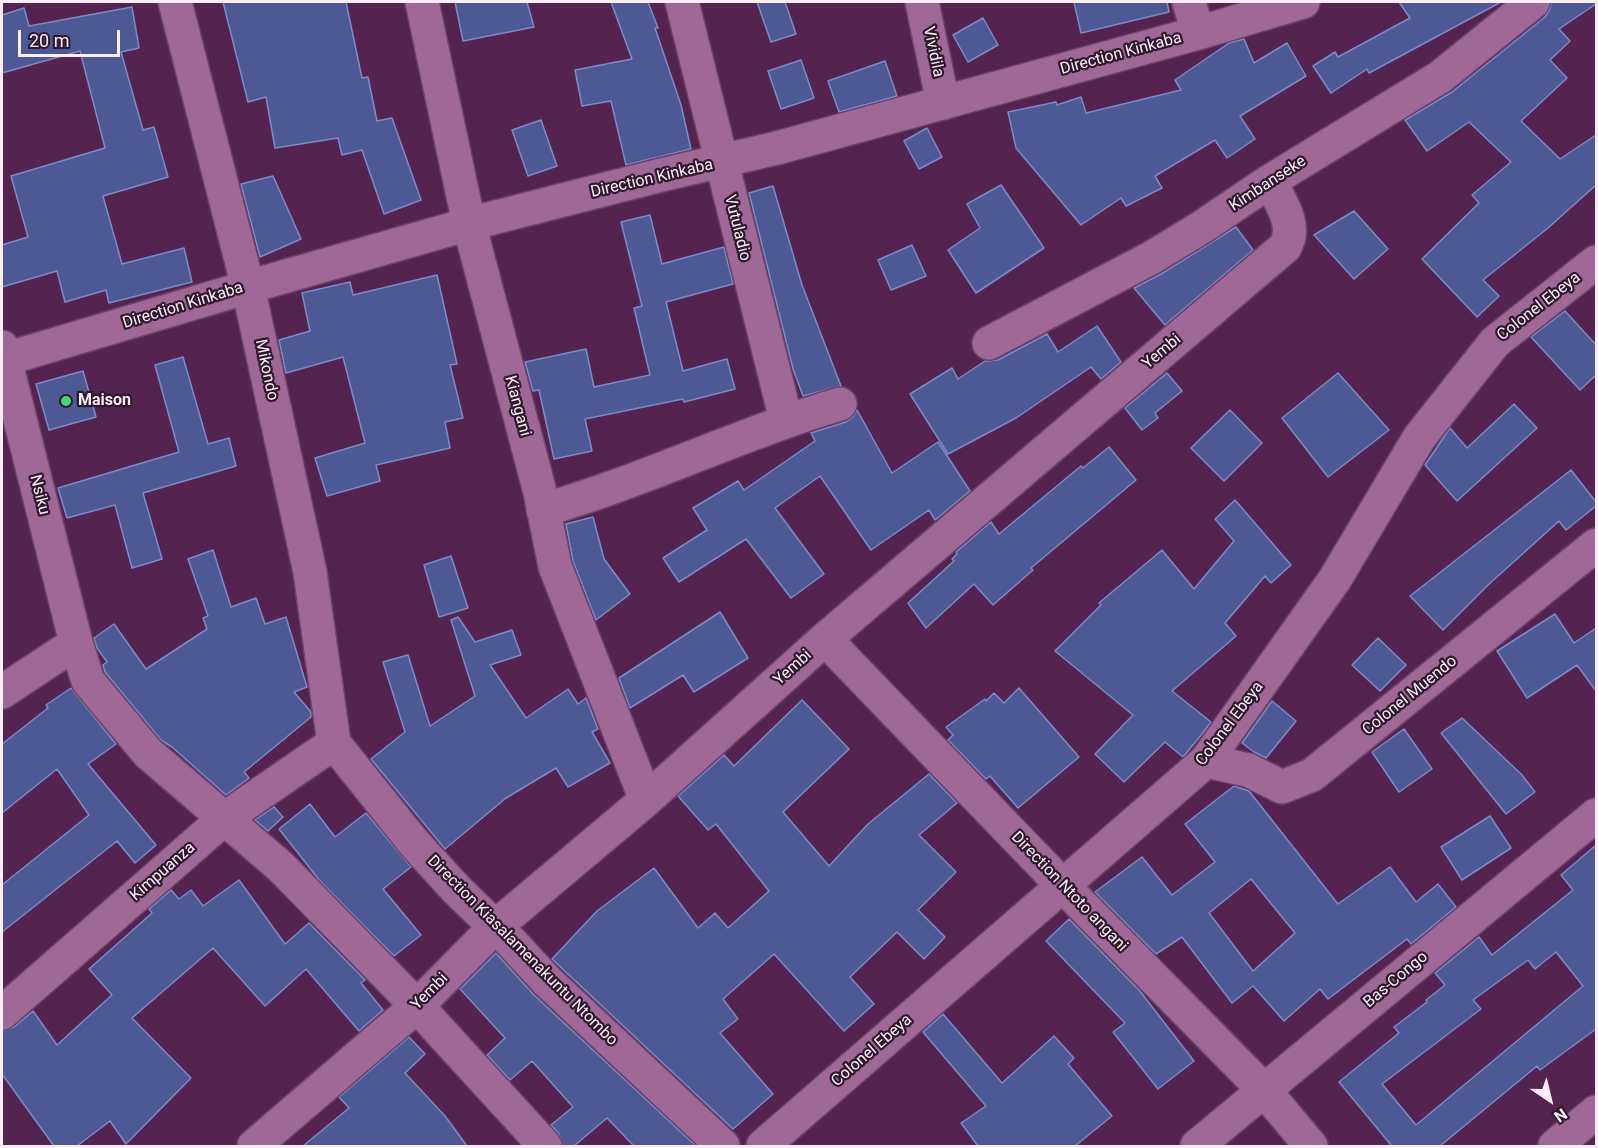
<!DOCTYPE html>
<html>
<head>
<meta charset="utf-8">
<style>
  body { margin:0 }
  #map { position:relative; width:1598px; height:1148px; overflow:hidden; background:#55234f; font-family:Roboto,sans-serif }
  canvas { display:block }
  .frame { position:absolute; inset:0; border:3px solid #ffecfb; pointer-events:none }
  .north { position:absolute; left:1520px; top:1070px; width:60px; height:60px; -webkit-text-stroke:4px #2e182b; paint-order:stroke; rotate:145deg; font-size:16px; font-weight:700; line-height:24px; text-align:center; color:#ffecfb }
  .north::after { content:''; display:block; margin:auto; width:21px; height:27px; background:#ffecfb; clip-path:polygon(50% 0,100% 100%,50% 72%,0 100%) }
  .scale { position:absolute; left:18px; top:30px; width:102px; height:27px; box-sizing:border-box; border:3px solid #ffecfb; border-top:0; padding-left:8px; font-size:18px; line-height:21px; white-space:nowrap; color:#ffecfb; -webkit-text-stroke:4px #2e182b; paint-order:stroke }
</style>
</head>
<body>
<div id="map">
<canvas width="1598" height="1148"></canvas>
<div class="frame"></div>
<div class="north">N</div>
<div class="scale">20 m</div>
</div>
<script>
const ctx = document.querySelector('canvas').getContext('2d');
ctx.lineJoin = 'round';
function fillPath(path, color) {
  ctx.fillStyle = color;
  ctx.fill(path, 'evenodd');
}
function trace(path, color, width, dash) {
  ctx.strokeStyle = color;
  ctx.lineWidth = width;
  ctx.lineCap = dash ? 'butt' : 'round';
  ctx.setLineDash(dash || []);
  ctx.stroke(path);
}
function write(font, color, halo, rows, align = 'center') {
  ctx.font = font + ' Roboto,sans-serif';
  ctx.lineWidth = 4.5;
  ctx.setLineDash([]);
  ctx.textBaseline = 'middle';
  ctx.strokeStyle = halo;
  ctx.fillStyle = color;
  for (const [text, x, y, turn = 0] of rows) {
    ctx.save();
    ctx.translate(x, y);
    ctx.rotate((+turn || 0) * Math.PI / 180);
    ctx.textAlign = isNaN(turn) ? turn : align;
    if (halo) ctx.strokeText(text, 0, 0);
    ctx.fillText(text, 0, 0);
    ctx.restore();
  }
}
const building = new Path2D(`
  M223 2H346L362 78 368 77 377 121 392 118 421 200 384 214 362 150 342 155 338 138 275 148 266 97 248 102Z
  M455 2H527L534 27 463 41Z
  M611 2H648L658 28H655L681 105 691 149 626 165 611 101 582 106 575 70 632 59Z
  M757 2H785L796 34 771 42Z
  M1074 2H1167L1169 12 1081 33Z
  M1399 2H1501L1369 73 1367 69 1331 93 1313 66 1335 52 1338 57 1410 18Z
  M1551 2H1596V4L1559 29 1570 41 1550 60 1567 78 1521 121 1560 159 1596 135V185L1548 228 1483 280 1499 296 1477 317 1422 259 1479 203 1472 195 1511 162 1469 122 1427 151 1405 120 1452 92 1545 17 1550 9Z
  M132 7 139 48 121 52 143 130 154 127 168 177 103 196 122 264 184 248 192 282 109 303 106 290 65 302 57 271 2 287V245L28 237 11 176 105 148 80 51 2 73V15L24 8 29 26Z
  M983 18 998 45 968 62 953 35Z
  M1244 39 1254 63 1287 43 1306 76 1240 116 1255 139 1227 158 1215 140 1155 176 1162 188 1126 206 1121 198 1081 225 1016 148 1008 112 1056 102 1057 105 1081 97 1086 113 1181 90 1175 80 1229 43Z
  M801 60 814 98 781 109 768 71Z
  M885 61 897 96 839 112 828 81Z
  M541 120 557 166 528 176 512 130Z
  M927 128 942 157 919 169 904 141Z
  M273 176 301 239 260 257 241 184Z
  M1001 185 1044 248 976 293 948 250 980 228 967 204Z
  M773 186 802 285 841 386 803 396 793 369 749 193Z
  M1354 211 1388 249 1354 279 1314 235Z
  M650 215 662 264 724 247 733 284 666 302 683 371 727 359 735 389 684 402 683 399 585 419 592 451 554 459 539 390 533 391 525 362 586 349 594 387 650 375 634 308 642 306 621 222Z
  M1236 227 1253 250 1165 325 1134 288 1161 274Z
  M912 245 926 276 891 290 878 260Z
  M437 275 457 364 450 365 463 418 445 422 450 448 376 465 380 481 327 496 315 458 365 443 343 357 286 373 279 340 310 331 302 293 350 282 353 295Z
  M1565 311 1596 345V375L1580 390 1531 337Z
  M1097 326 1121 362 1101 379 1091 367 1016 418 948 454 910 394 952 368 958 379 985 361 998 360 1047 334 1058 352Z
  M183 357 208 444 229 438 236 466 143 493 162 559 132 568 115 505 67 518 58 488 179 452 155 365Z
  M83 371 96 417 49 430 36 384Z
  M1167 373 1182 391 1155 413 1158 418 1142 430 1125 408Z
  M1338 373 1389 430 1328 477 1282 418Z
  M1514 404 1537 428 1457 501 1425 465 1450 428 1467 448Z
  M857 410 892 473 938 442 970 491 935 520 929 510 871 550 820 476 775 508 824 574 791 598 746 539 679 582 663 558 707 530 693 508 738 481 744 490 815 441 811 433 846 422 853 417Z
  M1230 410 1262 443 1224 481 1191 448Z
  M1109 447 1136 480 1031 568 1033 570 993 605 974 584 926 628 908 603 954 561 952 559 957 554 956 552 991 522 999 534 1081 466 1083 468Z
  M1571 470 1596 502V506L1566 530 1559 521 1488 585 1443 630 1410 596Z
  M1235 500 1291 565 1271 583 1265 576 1225 623 1236 636 1172 691 1211 722 1202 734 1183 757 1165 742 1124 782 1095 754 1133 715 1055 651 1101 605 1099 603 1162 550 1194 589 1234 541 1215 519Z
  M593 517 604 559 630 594 596 620 573 561 566 524Z
  M213 550 231 607 256 598 265 624 286 617 307 687 294 692 311 712V717L244 772 249 778 226 795 172 747 161 740 105 672 103 665 107 662 97 648 94 638 114 624 146 669 207 629 203 618 208 616 188 559Z
  M451 556 468 608 439 617 424 565Z
  M720 612 748 658 694 692 683 675 630 708 619 678Z
  M1555 614 1574 643 1596 628V691L1577 665 1527 698 1497 651Z
  M458 617 475 642 512 630 521 655 490 665 526 718 568 689 578 704 586 698 598 729 592 732 610 763 568 787 556 768 506 798 445 849 371 759 405 732 383 662 408 655 430 726 475 696 451 620Z
  M1378 638 1406 665 1380 691 1352 665Z
  M71 688 116 744 88 764 156 845 135 863 117 841 2 932V885L89 815 57 769 2 813V744L48 708 46 705Z
  M1019 688 1079 757 1018 808 990 776 986 779 948 740 953 735 946 727 985 699 986 701 994 693 1004 703Z
  M802 700 849 749 783 812 829 866 868 824 929 774 957 803 919 835 956 872 918 910 945 937 924 959 897 932 850 977 874 1004 844 1031 774 954 723 999 738 1019 720 1033 773 1094 733 1129 552 959 597 911 654 868 698 928 715 913 728 928 769 891 716 824 708 830 678 796 724 755 734 766Z
  M1272 701 1296 721 1266 758 1254 752 1242 743Z
  M1462 718 1522 775 1535 792 1506 814 1441 733Z
  M1404 729 1432 769 1399 792 1372 752Z
  M1234 786 1249 791 1338 904 1390 867 1416 902 1438 884 1456 907 1411 944 1407 939 1328 999 1320 989 1284 1021 1253 986 1232 1003 1182 937 1156 954 1095 892 1142 857 1172 895 1215 862 1185 824ZM1251 879 1295 933 1253 971 1209 913Z
  M310 804 335 837 366 813 411 867 383 889 421 935 394 956 320 881 279 829Z
  M274 807 283 817 268 831 255 820Z
  M1490 816 1511 848 1462 880 1441 847Z
  M1596 845V1029L1540 1070 1537 1066 1440 1146H1389L1391 1145 1339 1082 1399 1033 1394 1027 1427 1002 1426 1000 1445 985 1435 973 1479 937 1492 955 1573 890 1561 875ZM1556 952 1583 986 1416 1125 1382 1084 1481 1009 1473 1000 1528 960 1535 969Z
  M239 880 285 944 309 923 365 980 361 983 383 1010 359 1031 306 969 265 1006 213 948 132 1018 191 1078 126 1144 110 1121 77 1146H54L2 1074V1031L14 1027 33 1011 57 1045 112 995 89 969 152 913 149 909 171 890 179 899 191 890 203 906Z
  M1069 919 1139 990 1194 1061 1158 1089 1113 1032 1125 1023 1046 941Z
  M496 953 534 995 696 1146H634L607 1118 574 1146H563L559 1134 551 1125 573 1107 532 1061 510 1080 487 1055 505 1038 460 989Z
  M943 1014 1002 1083 1054 1036 1074 1058 1068 1064 1112 1116 1075 1146H978L961 1123 986 1106 923 1032Z
  M409 1037 425 1054 405 1073 445 1116 467 1146H303L349 1108 339 1097Z`);
const minor = new Path2D(`
  M175 2 248 287 310 572 334 743
  M422 2 469 224 540 492 555 566 646 800
  M682 2 786 420
  M922 2 943 103
  M1189 2 1198 33
  M989 343 1151 258 1202 227 1270 181 1440 77 1533 2
  M2 347 76 643 88 681 148 753 281 867 417 1006 545 1146
  M2 360 248 287 469 224 661 175 777 148 1198 33 1303 2
  M543 510C644 481 739 434 840 404
  M825 639 1063 886 1264 1090 1311 1146
  M2 692 76 643
  M334 743 414 843 457 890 511 942 547 981 723 1146
  M1206 761 1248 770 1282 787 1312 775 1596 545
  M2 1013 225 818 334 743
  M254 1146 417 1006 495 927 646 800 825 639 1285 247C1298 225 1280 202 1270 181
  M763 1146 1206 761 1335 579 1419 438 1495 342 1596 262
  M1197 1146 1596 815
  M1555 1146 1596 1112`);
const markers = [
  [66,401,6,"#3fd77d"]
];
const streetNames = [
  ["Vividila",933,52,78],
  ["Direction Kinkaba",1121,54,-15],
  ["Direction Kinkaba",652,179,-13],
  ["Kimbanseke",1268,184,-33],
  ["Vutuladio",737,228,76],
  ["Direction Kinkaba",183,306,-17],
  ["Colonel Ebeya",1539,307,-38],
  ["Yembi",1162,352,-40],
  ["Mikondo",266,370,78],
  ["Kiangani",517,406,75],
  ["Nsiku",39,495,76],
  ["Yembi",793,668,-42],
  ["Colonel Muendo",1410,696,-39],
  ["Colonel Ebeya",1230,724,-53],
  ["Kimpuanza",163,872,-41],
  ["Direction Ntoto angani",1069,892,46],
  ["Direction Kiasalamenakuntu Ntombo",522,951,45],
  ["Bas-Congo",1396,980,-40],
  ["Yembi",430,992,-45],
  ["Colonel Ebeya",872,1051,-41]
];
const poiNames = [
  ["Maison",78,401]
];
fillPath(building, '#4c5994');
trace(building, '#7c8cca', 1.5);
trace(minor, '#6c4368', 36);
trace(minor, '#a06897', 33);
for (const [x, y, r, color] of markers) {
  const dot = new Path2D();
  dot.arc(x, y, r, 0, 2 * Math.PI);
  ctx.fillStyle = color;
  ctx.fill(dot);
  trace(dot, '#2e182b', 2);
}
write('16px', '#ffecfb', '#2e182b', streetNames);
write('bold 16px', '#ffecfb', '#2e182b', poiNames, 'left');
</script>
</body>
</html>
